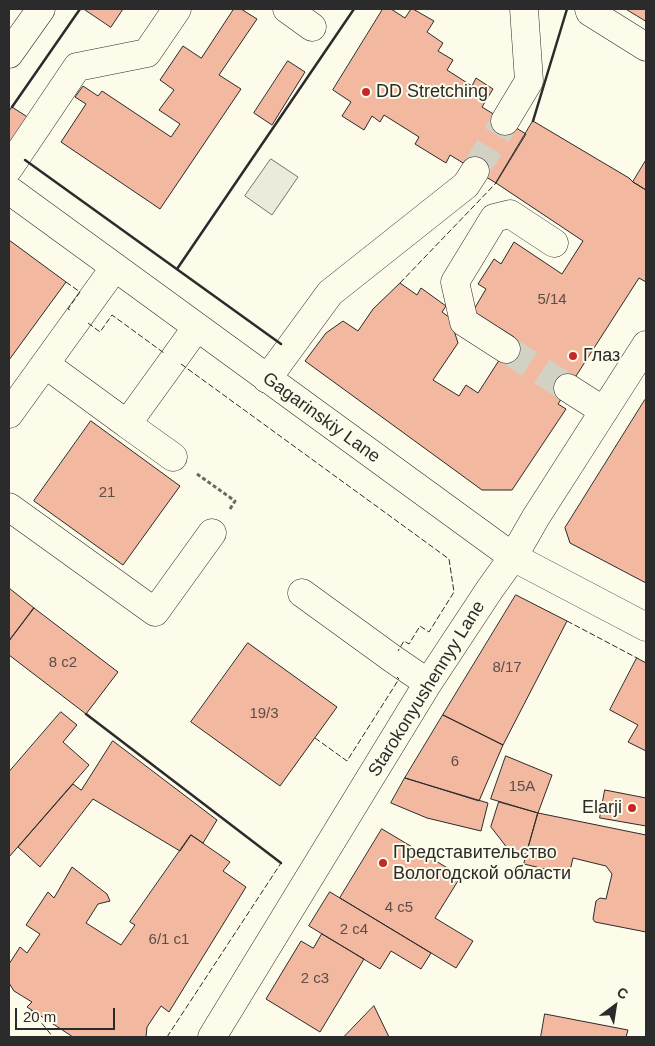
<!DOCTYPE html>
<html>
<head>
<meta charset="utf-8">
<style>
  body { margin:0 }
  #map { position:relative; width:655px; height:1046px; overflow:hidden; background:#fdfbea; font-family:Helvetica,sans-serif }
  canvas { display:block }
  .frame { position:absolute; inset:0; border:10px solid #2b2b2b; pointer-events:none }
  .north { position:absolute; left:590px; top:981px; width:50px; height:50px; -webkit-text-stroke:4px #fdfbea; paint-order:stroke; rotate:31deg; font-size:14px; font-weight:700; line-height:20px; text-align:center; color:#2b2b2b }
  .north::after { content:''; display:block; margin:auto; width:18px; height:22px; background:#2b2b2b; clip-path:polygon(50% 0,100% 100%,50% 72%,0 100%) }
  .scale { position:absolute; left:15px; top:1008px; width:100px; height:22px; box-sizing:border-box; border:2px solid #2b2b2b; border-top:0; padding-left:6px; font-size:15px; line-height:18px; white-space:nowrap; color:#2b2b2b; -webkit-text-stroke:4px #fdfbea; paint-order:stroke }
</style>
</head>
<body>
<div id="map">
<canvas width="655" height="1046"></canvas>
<div class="frame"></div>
<div class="north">С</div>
<div class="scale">20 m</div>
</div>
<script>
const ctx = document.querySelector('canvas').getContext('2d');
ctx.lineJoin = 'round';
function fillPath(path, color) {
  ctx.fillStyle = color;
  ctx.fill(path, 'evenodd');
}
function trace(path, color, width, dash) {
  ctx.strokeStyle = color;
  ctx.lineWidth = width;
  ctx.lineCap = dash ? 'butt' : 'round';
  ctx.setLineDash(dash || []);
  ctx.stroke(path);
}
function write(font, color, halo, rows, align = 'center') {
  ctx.font = font + ' Helvetica,sans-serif';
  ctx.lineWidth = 4;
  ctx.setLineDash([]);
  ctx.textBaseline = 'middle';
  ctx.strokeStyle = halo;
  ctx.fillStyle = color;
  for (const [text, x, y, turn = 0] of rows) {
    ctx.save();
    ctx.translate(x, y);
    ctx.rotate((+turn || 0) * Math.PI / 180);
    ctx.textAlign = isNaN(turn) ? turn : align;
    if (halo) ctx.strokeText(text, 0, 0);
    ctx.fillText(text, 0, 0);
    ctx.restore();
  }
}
const green = new Path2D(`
  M271 159 298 177 272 215 245 196Z`);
const building = new Path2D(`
  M84 9H123L111 27Z
  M234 9H241L257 19 219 75 241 89 160 209 61 142 86 104 75 97 83 86 98 96 102 91 171 137 180 124 159 110 174 90 160 80 183 46 201 58Z
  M383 9H391L405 18 411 9H413L434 21 427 32 443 43 438 51 453 60 447 70 472 86 476 78 493 89 482 107 526 134 496 183 450 155 446 163 415 144 419 137 384 115 380 122 372 116 364 130 342 116 351 102 333 90Z
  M626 9H646V21Z
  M288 61 305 72 272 125 254 113Z
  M12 107 29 118 9 148V112Z
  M533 121 629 178 633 182 646 190V282L639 278 558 404 566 409 512 490H482L305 361 326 333 343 321 358 331 373 309 400 283 417 295 421 288 446 306 442 312 450 318 458 343 433 380 459 396 466 385 478 393 514 337 473 311 486 289 478 284 494 259 501 264 514 242 562 274 583 241 496 183Z
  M646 160V190L633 182Z
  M9 240 66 282 9 360Z
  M645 400 646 401V583L570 543 565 528Z
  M91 421 180 486 123 565 34 501Z
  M9 588 34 608 9 641Z
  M516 595 567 621 503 745 443 715Z
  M34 608 118 672 86 714 9 655V641Z
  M248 643 337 707 280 786 191 722Z
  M637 658 646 663V751L628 742 638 725 610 710Z
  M61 712 77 725 63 742 89 765 9 857V772Z
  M443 715 503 745 479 801 405 778Z
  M113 741 217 820 203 843 191 835 180 851 93 799 40 867 18 847 73 784 81 790Z
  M506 756 552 775 538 813 491 799Z
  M405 778 488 803 481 831 427 818 391 803Z
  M605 790 646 798V826L600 818Z
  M499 802 538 813 526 854 508 849 491 827Z
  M538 813 646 835V932L595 922 593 919 596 901 600 898 606 899 612 874 606 866 573 858 569 875 524 864Z
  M382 829 461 876 435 918 473 941 456 968 340 898Z
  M191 835 230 862 223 871 246 887 169 1012 161 1006 147 1027 146 1037H73L27 1007 32 1002 14 991 9 983V964L20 947 27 953 40 934 26 925 48 892 54 898 72 867 107 894 110 901 98 904 86 923 121 945 135 925 130 922Z
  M330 892 431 953 421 969 391 951 380 969 309 926Z
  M322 934 364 959 320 1032 266 999 301 941 313 948Z
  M374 1006 389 1037H344Z
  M545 1014 628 1030 626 1037H541Z`);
const minorTunnel = new Path2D(`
  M475 171 505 121
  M506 349 568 388`);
const path = new Path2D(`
  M197 474 235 501 230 509`);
const minor = new Path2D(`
  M287 9 312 27
  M589 9 590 12 646 47
  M9 54 41 9
  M505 121 529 81 524 9
  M9 168 77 67 147 53 177 9
  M9 190 513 557 646 627
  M506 349 464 322 455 282 494 218 510 214 554 243
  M45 364 127 424
  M267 379 330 293 466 185 475 171
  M568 388 604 411
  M9 414 115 267
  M173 457 127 424 197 327
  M9 507 155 612 212 533
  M302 593 393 659 428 683
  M212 1037 428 683 490 589 513 557 536 517 646 345`);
const fence = new Path2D(`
  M66 282 80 292 68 309 72 311
  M400 283 496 183
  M88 323 100 332 112 315 164 353
  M181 364 449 559 454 592 429 632 420 626 409 644 404 641 398 651
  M567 621 637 658
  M315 738 347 761 399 679 397 677
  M31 1010 53 1037
  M167 1037 281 863`);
const wall = new Path2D(`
  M12 107 80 9
  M533 121 567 9
  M25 160 281 344
  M177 269 354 9
  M86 714 281 863`);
const markers = [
  [366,92,5,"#c62828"],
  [573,356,5,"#c62828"],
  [632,808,5,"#c62828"],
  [383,863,5,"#c62828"]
];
const numberNames = [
  ["5/14",552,300],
  ["21",107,493],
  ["8 с2",63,663],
  ["8/17",507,668],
  ["19/3",264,714],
  ["6",455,762],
  ["15А",522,787],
  ["4 с5",399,908],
  ["2 с4",354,930],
  ["6/1 с1",169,940],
  ["2 с3",315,979]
];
const poiNames = [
  ["DD Stretching",376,92],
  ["Глаз",583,356],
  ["Elarji",622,808,"right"],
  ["Представительство",393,853],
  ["Вологодской области",393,874]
];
const streetNames = [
  ["Gagarinskiy Lane",321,418,36],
  ["Starokonyushennyy Lane",427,689,-58]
];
fillPath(green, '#ecebdb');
trace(green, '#74746e', 1);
fillPath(building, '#f2b8a0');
trace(building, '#2b2b2b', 1);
trace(minorTunnel, '#d3d1c4', 28, [28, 14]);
trace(minor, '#2b2b2b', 29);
trace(path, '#6a6964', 3, [4, 2.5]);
trace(minor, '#fdfbea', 28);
trace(fence, '#2b2b2b', 1, [6, 2.5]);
trace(wall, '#2b2b2b', 2.5);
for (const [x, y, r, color] of markers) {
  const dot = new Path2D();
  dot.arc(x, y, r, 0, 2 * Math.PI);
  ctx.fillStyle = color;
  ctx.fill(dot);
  trace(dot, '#fdfbea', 2);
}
write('15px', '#5d4e48', null, numberNames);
write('18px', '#2b2b2b', '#fdfbea', poiNames, 'left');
write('18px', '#2b2b2b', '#fdfbea', streetNames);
</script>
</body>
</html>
